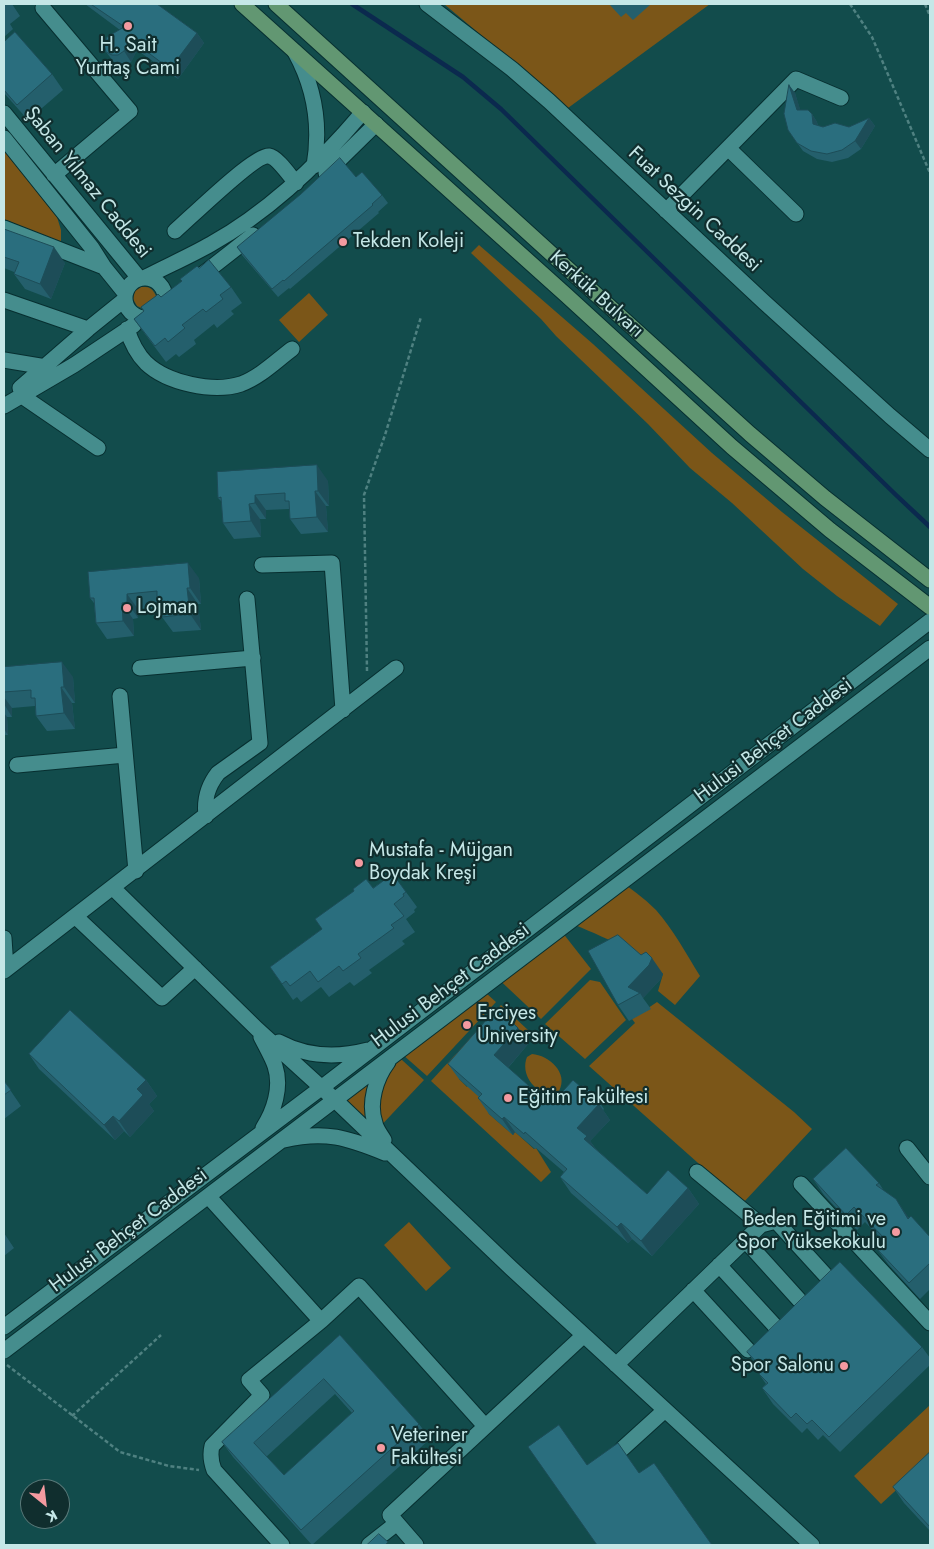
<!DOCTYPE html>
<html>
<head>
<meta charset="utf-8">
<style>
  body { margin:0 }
  #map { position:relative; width:934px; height:1549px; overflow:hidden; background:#124c4c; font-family:Jost,sans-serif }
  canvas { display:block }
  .frame { position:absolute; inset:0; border:5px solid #c5e7e7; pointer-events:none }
  .north { position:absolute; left:20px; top:1479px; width:50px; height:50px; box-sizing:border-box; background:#102e2e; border:1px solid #587878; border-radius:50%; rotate:151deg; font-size:14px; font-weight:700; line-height:20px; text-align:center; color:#c5e7e7 }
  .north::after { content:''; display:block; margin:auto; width:18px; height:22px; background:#f49aa0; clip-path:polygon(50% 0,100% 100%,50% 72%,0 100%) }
</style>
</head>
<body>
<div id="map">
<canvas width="934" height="1549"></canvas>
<div class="frame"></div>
<div class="north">K</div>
</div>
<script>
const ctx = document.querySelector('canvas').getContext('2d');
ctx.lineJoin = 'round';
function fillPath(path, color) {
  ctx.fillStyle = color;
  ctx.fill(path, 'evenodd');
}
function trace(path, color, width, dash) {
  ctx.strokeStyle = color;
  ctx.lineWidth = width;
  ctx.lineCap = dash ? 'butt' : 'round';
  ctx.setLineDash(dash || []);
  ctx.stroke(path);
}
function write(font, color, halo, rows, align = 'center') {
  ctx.font = font + ' Jost,sans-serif';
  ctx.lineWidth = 4.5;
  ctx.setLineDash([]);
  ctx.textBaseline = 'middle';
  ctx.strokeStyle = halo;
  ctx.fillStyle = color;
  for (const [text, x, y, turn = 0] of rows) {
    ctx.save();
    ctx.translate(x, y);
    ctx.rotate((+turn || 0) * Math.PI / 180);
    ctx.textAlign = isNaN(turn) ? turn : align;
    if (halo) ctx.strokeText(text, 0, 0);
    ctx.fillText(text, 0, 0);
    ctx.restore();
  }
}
const green = new Path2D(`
  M444 4H710L568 108Z
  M4 150 57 217 61 230V243L4 219Z
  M479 245 593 344 712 453 782 512 898 604 880 626 837 596 803 569 732 503 690 468 648 424 556 336 541 319 471 253Z
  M141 287C149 286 153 289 156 296L144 309 137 306 133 299 135 291Z
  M309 293 328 315 299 342 279 320Z
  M616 878C630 888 644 898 656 910 673 929 687 955 700 976L675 1005 658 991 663 974C638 949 594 934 562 919Z
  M555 923 591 969 541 1019 492 973Z
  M590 980 600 982 626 1020 585 1059 545 1024Z
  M477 985 496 1002 427 1076 394 1047Z
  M657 1002 794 1112 812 1129 743 1203 589 1066 635 1023 632 1019Z
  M501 1005 528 1030 525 1036 518 1030 459 1079 467 1087 469 1084 480 1094 489 1114 513 1135 515 1132 534 1149 536 1148 551 1172 541 1182 431 1081Z
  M391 1050 424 1080 375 1132 350 1108 345 1097Z
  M532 1054C549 1055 569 1073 559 1091 539 1100 519 1076 527 1057Z
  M409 1222 451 1268 426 1291 384 1245Z
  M930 1405V1459L881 1504 854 1476Z`);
const stream = new Path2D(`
  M352 4 463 77 501 109 896 495 930 527`);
const path = new Path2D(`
  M850 4 872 37 930 173
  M925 4 930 16
  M367 671 364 495 385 435 421 317
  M7 1365 120 1452 169 1466 199 1470
  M72 1416 161 1335`);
const minor = new Path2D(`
  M427 4 512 69 549 101 764 302 890 416 930 450
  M43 8 130 111 54 175
  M295 52C315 88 321 125 314 166
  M4 113 139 278
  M4 138 92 248 104 267 125 293
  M728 148 796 214
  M326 173 376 124
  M666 211 796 79 841 98
  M4 228 104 267
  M175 231C189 219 255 154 269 156 277 157 290 176 296 183
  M146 277C167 266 190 256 211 244 270 211 319 164 363 112
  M125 298a20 20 0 1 1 40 0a20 20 0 1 1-40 0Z
  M198 278 253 235
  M4 300 88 329
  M127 329C131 342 136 353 146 363 167 383 213 393 241 384 260 377 276 361 292 349
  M4 360 46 367
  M20 388 88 329 124 300
  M22 396 98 448
  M4 406 74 365 134 325
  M262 565 332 563 343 710
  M140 668 253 658
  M120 696 136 871
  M17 765 125 755
  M206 816C204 800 207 787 218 773L260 743 247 599
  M113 888 257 1029 334 1099 511 1268 812 1545
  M76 917 162 998 195 968
  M4 938 6 969
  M4 971 396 668
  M261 1037C266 1047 272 1057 275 1066 282 1087 274 1111 263 1128
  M279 1042C307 1057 337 1058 368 1050
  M284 1140C325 1130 348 1138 385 1153
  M384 1140C381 1135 376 1129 375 1123 368 1103 376 1078 388 1062
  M907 1148 930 1177
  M697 1172 761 1225
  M801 1184 930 1323
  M208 1196 321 1321 359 1286 485 1426
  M745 1240 801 1302
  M719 1265 775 1326
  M693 1290 748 1350
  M4 1327 321 1088 930 621
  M4 1351 930 648
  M616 1365 761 1225 776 1221 828 1278
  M622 1449 665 1410
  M282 1545 214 1470C211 1462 210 1454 212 1446L262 1395 249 1380 321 1321
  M369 1545 397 1523
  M416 1545 390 1515 584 1335`);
const major = new Path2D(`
  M242 4 566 295 732 447 830 530 930 607
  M276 4 750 434 825 498 930 580`);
const wall = new Path2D(`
  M4 4H12L20 16 10 24 13 29 4 37Z
  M85 4H157L197 33 204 43 178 79 137 50 131 62 126 65 119 66 114 62 106 52 120 30Z
  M609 4H651L633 20 626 13 621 17Z
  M4 42 52 74 63 90 28 120 4 93Z
  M789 85 795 93 800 110 812 114 817 122 818 126 823 127H849L869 118 875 126 861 149 848 158 832 162 817 159 803 151 788 130Z
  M356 177 382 195 388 203 378 212 379 213 290 289 289 288 278 297 242 255 237 247Z
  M4 229 65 263 51 299 25 289 14 274V272L4 268Z
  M199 268 231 287 242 303 231 311 234 314 217 328 214 324 194 340 196 344 179 357 176 354 166 362 145 334 134 319Z
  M328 481 329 506H326L328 532 301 534 290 519 289 509 266 510V519H260L261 537 234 539 223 523 222 502 218 498Z
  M199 578 201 604H198L201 630 173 632 162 617 161 607 138 609V618L133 619 134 636 107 639 96 623 94 603 90 598Z
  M4 667 73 677 75 703H72L75 729 47 731 36 716 35 706 12 708V717H7L8 735H4Z
  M373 888 406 892 417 907 414 910 415 912 406 919 415 932 402 941 405 944 369 970 372 973 354 986 350 982 329 997 321 987 301 1002 297 997 293 1000 270 967 322 929Z
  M663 974 660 980 643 998 651 1009 629 1021 618 1005Z
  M518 1028 529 1043 508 1068 545 1100H555L581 1087 593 1093 604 1109 603 1110 610 1120 590 1141 596 1149 647 1194 688 1188 699 1204 652 1256 632 1239 628 1243 571 1193 560 1177 564 1172 536 1148 535 1149 515 1132 513 1135 489 1114 478 1098 479 1097 459 1079 448 1064Z
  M29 1054 146 1080 157 1096 149 1104 154 1111 130 1137 124 1131 115 1140 39 1069Z
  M4 1081 21 1106 4 1119Z
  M813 1179 879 1183 884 1191 909 1218 930 1237V1289L920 1299 888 1264 877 1249 884 1242 865 1222 857 1230 824 1195Z
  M4 1233 14 1248 4 1256Z
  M340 1335 419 1424 430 1439 312 1545 233 1457 222 1442ZM335 1394 352 1413 284 1475 266 1457Z
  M922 1347 930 1358V1365L840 1452 823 1435 818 1440 807 1428 802 1433 773 1404 762 1388 766 1384 759 1374 761 1371 747 1352Z
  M930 1452V1531L904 1503 893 1487Z`);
const shadedWall = new Path2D(`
  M197 33 204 43 178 79 170 69Z
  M130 39 137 50 131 62 124 51Z
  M789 85 795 93 803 118 797 110Z
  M812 114 817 122 819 133 813 124Z
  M869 118 875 126 861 149 855 141Z
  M54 247 65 263 51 299 40 284Z
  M317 465 328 481 329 506 318 491Z
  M315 491 326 506 328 532 317 517Z
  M255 495 266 510V519L255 503Z
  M249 504 260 519 261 537 251 521Z
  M188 563 199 578 201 604 190 588Z
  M187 588 198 604 201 630 190 614Z
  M127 594 138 609V618L127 602Z
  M122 603 133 619 134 636 123 621Z
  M62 662 73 677 75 703 64 687Z
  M61 687 72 703 75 729 64 713Z
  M4 697 12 708V717L4 704Z
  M4 713 7 717 8 735 4 729Z
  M652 958 663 974 660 980 643 998 640 993 628 987Z
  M518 1028 529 1043 505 1071 494 1055Z
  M146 1080 157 1096 149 1104 154 1111 130 1137 119 1121 137 1089Z
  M599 1104 610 1120 590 1141 598 1152 584 1139 577 1128Z
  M113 1116 124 1131 115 1140 104 1125Z
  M504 1117 515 1132 513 1135 502 1119Z
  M688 1188 699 1204 652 1256 641 1241Z
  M896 1199 907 1215 919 1235 908 1219Z
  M621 1223 632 1239 628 1243 617 1227Z`);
const building = new Path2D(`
  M91 4H157L197 33 170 69 130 39 124 51 118 55H112L106 52 104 43 107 37 124 27Z
  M15 32 52 74 17 105 4 90V42Z
  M789 85 797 110H808L812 114 813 124 823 127 835 123 849 127 869 118 855 141 842 150 827 154 811 151 797 143 788 130 784 114Z
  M340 158 356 177 362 172 382 195 372 204 373 205 284 281 283 280 272 289 237 247 301 194Z
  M4 229 54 247 40 284 14 274 19 262 4 257Z
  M209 260 231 287 220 295 223 299 206 312 203 309 182 325 185 328 168 342 165 338 155 346 134 319 144 311 141 307 156 296 158 294 161 297 182 281 180 279 197 266 199 268Z
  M317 465 318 491H315L317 517 290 519 289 501H285V493L255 495V503L249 504 251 521 223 523 221 497 218 498 217 472Z
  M188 563 190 588H187L190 614 162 617 161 599 157 600V591L127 594V602L122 603 123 621 96 623 94 598H90L88 572Z
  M62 662 64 687H61L64 713 36 716 35 698H31V690L4 692V667Z
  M393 874 406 892 403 894 404 896 394 904 404 916 391 925 394 928 358 954 361 958 343 971 339 966 318 982 310 971 290 986 286 981 282 984 270 967 322 929 315 919 354 891 353 889 366 879 373 888Z
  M618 935 641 955 646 952 652 958 649 965 628 987 640 993 618 1005 588 951Z
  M497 1008 518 1028 494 1055 545 1100H555L573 1080 581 1087 583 1085 593 1093 590 1096 599 1104 577 1128 587 1136 584 1139 647 1194 668 1170 688 1188 641 1241 621 1223 617 1227 560 1177 567 1169 525 1132 524 1134 504 1117 502 1119 478 1098 482 1094 448 1064Z
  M70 1010 146 1080 137 1089 143 1095 119 1121 113 1116 104 1125 29 1054Z
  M4 1081 11 1090 4 1095Z
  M846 1148 879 1183 876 1185 896 1199 908 1219 911 1216 930 1237V1263L909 1283 877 1249 886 1240 854 1207 846 1215 813 1179Z
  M840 1262 922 1347 829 1437 812 1420 807 1424 796 1413 791 1418 762 1388 768 1383 759 1374 763 1369 747 1352Z
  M340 1335 419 1424 301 1530 222 1442ZM324 1379 354 1411 284 1475 254 1443Z
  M559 1425 587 1465 618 1443 639 1473 654 1463 712 1545H597L528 1447Z
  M930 1452V1527L893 1487Z
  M379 1534 388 1542 385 1545H367Z`);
const markers = [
  [128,26,5,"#f49aa0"],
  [343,242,5,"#f49aa0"],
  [127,608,5,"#f49aa0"],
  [359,863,5,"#f49aa0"],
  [467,1025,5,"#f49aa0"],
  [508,1098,5,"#f49aa0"],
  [896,1232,5,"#f49aa0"],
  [844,1366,5,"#f49aa0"],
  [381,1448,5,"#f49aa0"]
];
const poiNames = [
  ["H. Sait",128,46,"center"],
  ["Yurttaş Cami",128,69,"center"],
  ["Tekden Koleji",353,242],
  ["Lojman",137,608],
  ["Mustafa - Müjgan",369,851],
  ["Boydak Kreşi",369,874],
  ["Erciyes",477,1014],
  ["University",477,1037],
  ["Eğitim Fakültesi",518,1098],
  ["Beden Eğitimi ve",886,1220,"right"],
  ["Spor Yüksekokulu",886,1243,"right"],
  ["Spor Salonu",834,1366,"right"],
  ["Veteriner",391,1436],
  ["Fakültesi",391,1459]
];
const streetNames = [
  ["Şaban Yılmaz Caddesi",87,183,51],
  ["Fuat Sezgin Caddesi",694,210,43],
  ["Kerkük Bulvarı",596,295,42],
  ["Hulusi Behçet Caddesi",774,741,-37],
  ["Hulusi Behçet Caddesi",451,986,-37],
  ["Hulusi Behçet Caddesi",129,1231,-37]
];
fillPath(green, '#7b5618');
trace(stream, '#0b294e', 4.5);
trace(minor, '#072f30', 17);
trace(major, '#072f30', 17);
trace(path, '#4f8181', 2.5, [4, 2.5]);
trace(minor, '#458d8d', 15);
trace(major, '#629772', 15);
fillPath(wall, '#245f6c');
fillPath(shadedWall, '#1d4d58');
fillPath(building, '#2a6e7e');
trace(building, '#1d4d58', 1);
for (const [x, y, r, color] of markers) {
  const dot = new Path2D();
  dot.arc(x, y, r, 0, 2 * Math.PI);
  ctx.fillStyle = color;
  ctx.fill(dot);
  trace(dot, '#102e2e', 2);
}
write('20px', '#c5e7e7', '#102e2e', poiNames, 'left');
write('20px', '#c5e7e7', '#102e2e', streetNames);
</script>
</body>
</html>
